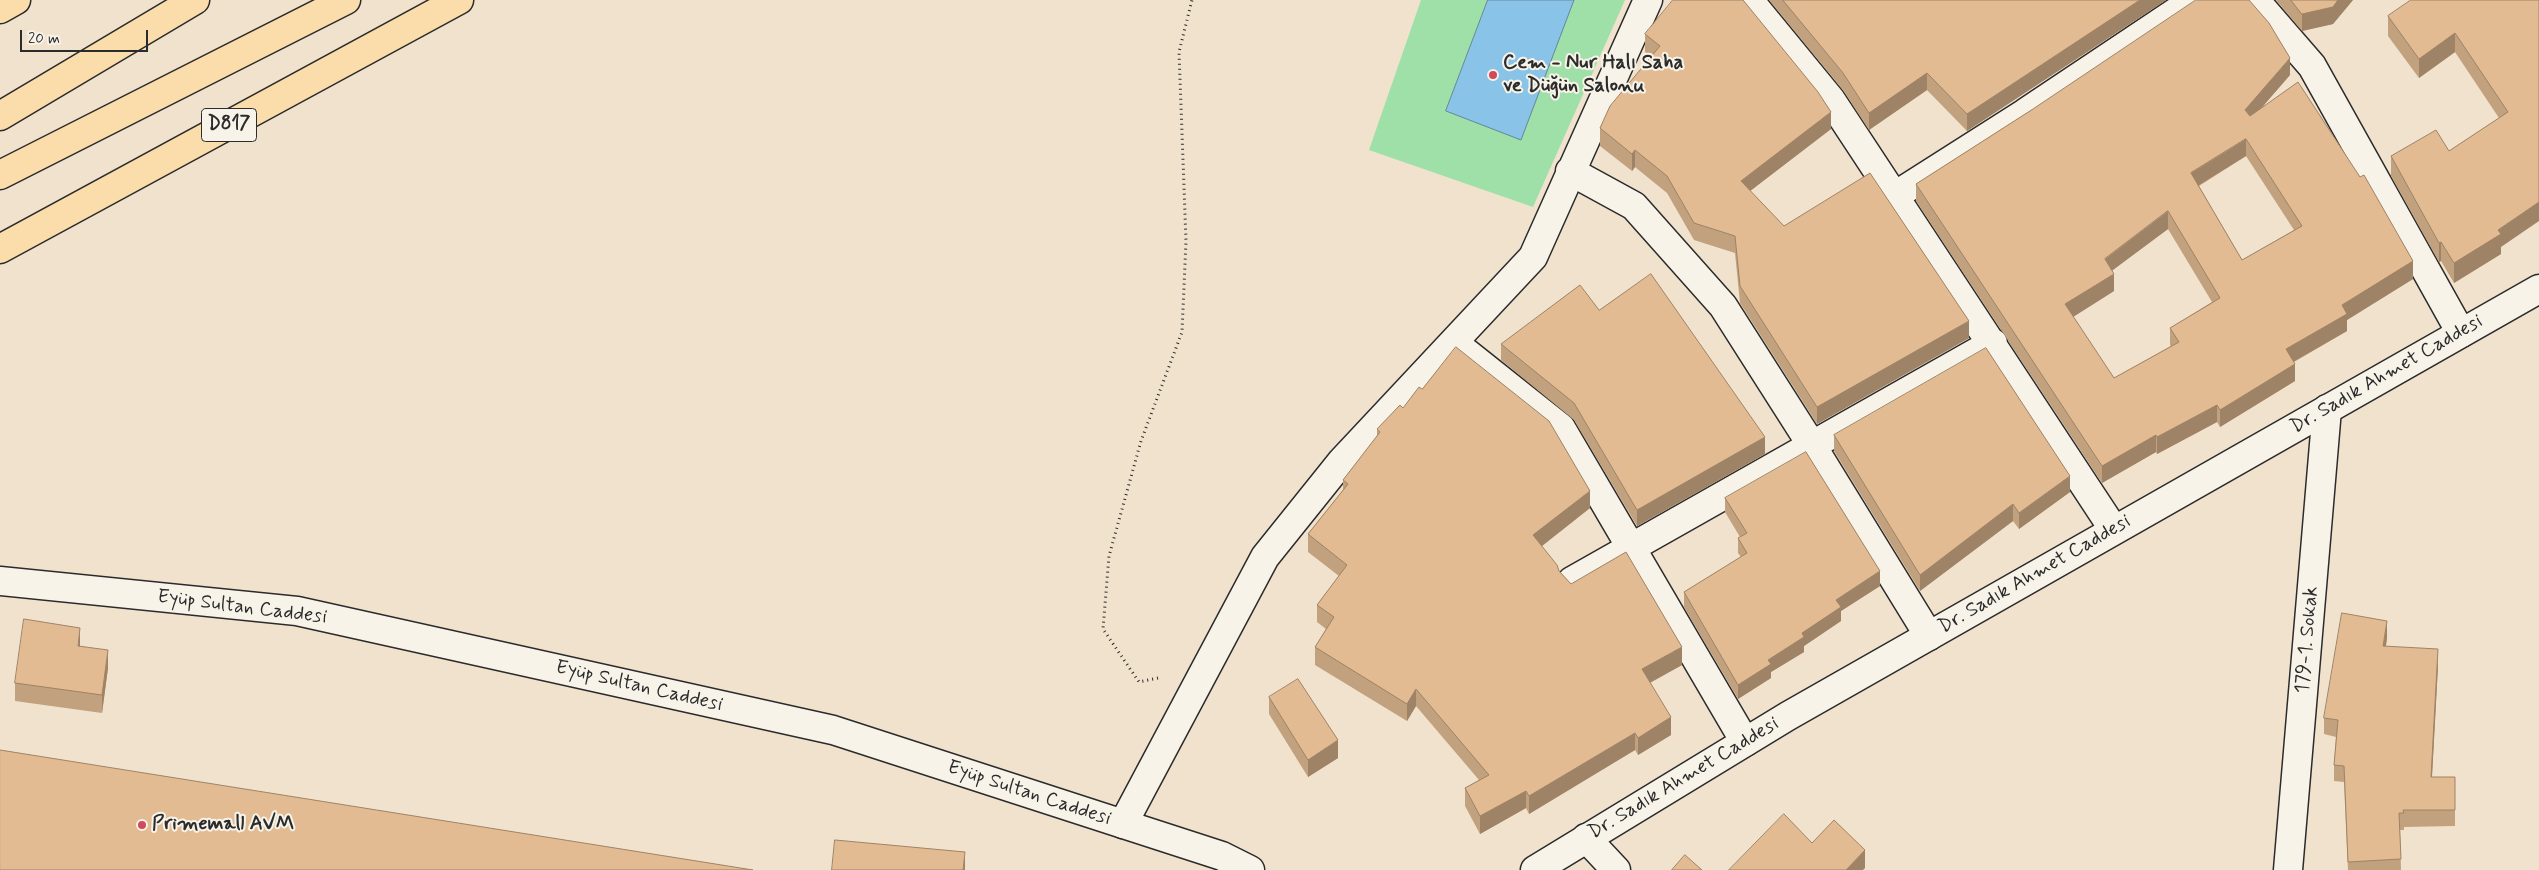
<!DOCTYPE html>
<html>
<head>
<meta charset="utf-8">
<style>
  body { margin:0 }
  #map { position:relative; width:2539px; height:870px; overflow:hidden; background:#f1e2ce; font-family:Mynerve,sans-serif }
  canvas { display:block }
  .scale { position:absolute; left:20px; top:30px; width:128px; height:22px; box-sizing:border-box; border:2px solid #2b2b2b; border-top:0; padding-left:6px; font-size:15px; line-height:18px; white-space:nowrap; color:#2b2b2b; -webkit-text-stroke:4px #f7f3e8; paint-order:stroke }
</style>
</head>
<body>
<div id="map">
<canvas width="2539" height="870"></canvas>
<div class="scale">20 m</div>
</div>
<script>
const ctx = document.querySelector('canvas').getContext('2d');
ctx.lineJoin = 'round';
function fillPath(path, color) {
  ctx.fillStyle = color;
  ctx.fill(path, 'evenodd');
}
function trace(path, color, width, dash) {
  ctx.strokeStyle = color;
  ctx.lineWidth = width;
  ctx.lineCap = dash ? 'butt' : 'round';
  ctx.setLineDash(dash || []);
  ctx.stroke(path);
}
function write(font, color, halo, rows, align = 'center') {
  ctx.font = font + ' Mynerve,sans-serif';
  ctx.lineWidth = 4;
  ctx.setLineDash([]);
  ctx.textBaseline = 'middle';
  ctx.strokeStyle = halo;
  ctx.fillStyle = color;
  for (const [text, x, y, turn = 0] of rows) {
    ctx.save();
    ctx.translate(x, y);
    ctx.rotate((+turn || 0) * Math.PI / 180);
    ctx.textAlign = isNaN(turn) ? turn : align;
    if (halo) ctx.strokeText(text, 0, 0);
    ctx.fillText(text, 0, 0);
    ctx.restore();
  }
}
const green = new Path2D(`
  M1421 0H1625L1533 207 1369 150Z`);
const water = new Path2D(`
  M1488 0H1574L1521 140 1446 111Z`);
const path = new Path2D(`
  M1158 678 1139 682 1103 629 1109 556 1141 441 1182 332 1186 241 1179 52 1192 0`);
const street = new Path2D(`
  M1749 0 1831 100 2114 530
  M2255 0 2312 66 2461 333
  M1570 171 1634 206 1723 306 1811 444 1929 636
  M1893 197 2025 113 2194 0
  M1454 343 1561 428 1745 742
  M1572 581 1993 343
  M1123 824 1265 557 1342 461 1533 257 1648 0
  M1586 838 1616 870
  M2288 870 2327 409`);
const secondary = new Path2D(`
  M0 581 297 611 833 730 1222 856 1250 870
  M1535 870 1788 716 2539 289`);
const primary = new Path2D(`
  M0 9 16 0`);
const highway = new Path2D(`
  M0 116 195 0
  M0 175 346 0
  M0 249 459 0`);
const wall = new Path2D(`
  M1769 0H2166L1967 131 1927 90 1869 130 1843 90Z
  M2276 0H2353L2333 24 2302 31Z
  M2539 0 2501 247V254L2454 283 2441 261 2439 262 2391 176V156L2449 151 2499 118 2455 52 2419 78 2388 36V16Z
  M1645 34 1831 129 1750 191 1784 226 1969 338 1817 424 1740 303 1735 253 1694 240 1667 193 1635 167 1632 171 1600 146V128L1651 56 1645 52Z
  M2290 75 2262 107 2413 279 2347 320V331L2294 362 2295 381 2220 427 2217 422 2157 454 2156 452 2102 483 1916 201V184L2033 109ZM2246 156 2294 230 2242 260 2199 186ZM2168 229 2212 302 2170 328V345L2171 346 2114 378 2073 317 2114 291 2112 270Z
  M1599 310 1765 454 1637 526 1574 420 1501 360V344Z
  M1403 408 1590 508 1542 546 1559 571 1571 584 1682 665 1650 683 1671 735 1638 755 1635 750 1529 814 1526 808 1480 834 1465 806V788L1479 780 1416 706 1407 721 1315 665V647L1326 629 1317 622V605L1339 576 1308 552V534L1343 490V480L1377 437V429Z
  M1834 435 2070 492 2019 529 2013 521 1920 591 1834 451Z
  M1725 498 1880 586 1841 611V621L1804 646V652L1771 672V678L1738 699 1684 607V592L1741 557 1738 553V538L1740 537 1725 512Z
  M2387 638 2386 646 2438 666 2432 777H2455V826L2404 827V830H2400L2401 870H2348L2344 782 2334 781V765L2336 737 2324 734V718Z
  M80 647 108 668 102 713 15 701V683Z
  M1269 697 1338 758 1308 777 1269 714Z`);
const shadedWall = new Path2D(`
  M2140 0H2166L1967 131V114Z
  M2338 0H2353L2333 24 2302 31V14Z
  M2455 33V52L2419 78V59Z
  M2290 58V75L2245 127V110Z
  M1927 73V90L1869 130V113Z
  M1831 112V129L1741 198V181Z
  M2246 139V156L2191 190V173Z
  M1635 150V167L1632 171V154Z
  M2539 202V221L2501 247V254L2454 283V263L2498 230Z
  M2168 211V229L2105 276V259Z
  M2441 242V261L2439 262V243Z
  M2413 261V279L2347 320V331L2286 366V349L2342 305Z
  M2114 274V291L2065 322V304Z
  M1969 321V338L1817 424V407Z
  M2295 364V381L2220 427V410Z
  M2217 405V422L2157 454V437Z
  M2156 435V452L2102 483V466Z
  M1765 437V454L1637 526V510Z
  M2070 476V492L2019 529V513Z
  M1590 491V508L1533 553V535Z
  M2013 504V521L1920 591V575Z
  M1880 571V586L1841 611V621L1804 646V652L1771 672V678L1738 699V685L1802 633 1836 600Z
  M2387 621V638L2383 663V646Z
  M80 628V645L78 664V646Z
  M1682 647V665L1642 687V669Z
  M2438 649V666L2431 794V777Z
  M108 650V668L102 713V695Z
  M1416 689V706L1407 721V704Z
  M1671 717V735L1638 755V738Z
  M1635 733V750L1529 814V796Z
  M1338 740V758L1308 777V760Z
  M1526 791V808L1480 834V816Z
  M1865 850V868L1863 870H1846Z
  M965 852V870H963Z`);
const building = new Path2D(`
  M1673 0H1743L1818 92 1831 112 1741 181 1784 226 1870 173 1969 321 1817 407 1740 286 1735 236 1694 223 1667 176 1635 150 1632 154 1600 128 1610 106 1660 46 1645 34Z
  M1783 0H2140L1967 114 1927 73 1869 113 1843 73Z
  M2196 0H2249L2269 23 2290 58 2245 110 2250 116 2298 82 2360 177 2364 175 2413 261 2342 305 2347 314 2286 349 2295 364 2220 410 2217 405 2157 437 2156 435 2102 466 1916 184 2033 109ZM2246 139 2302 226 2242 260 2191 173ZM2168 211 2220 298 2170 328 2179 342 2114 378 2065 304 2114 274 2105 259Z
  M2291 0H2338L2333 7 2302 14Z
  M2411 0H2539V202L2498 230 2501 234 2454 263 2441 242 2439 243 2391 156 2436 130 2449 151 2508 112 2455 33 2419 59 2388 16Z
  M1651 274 1765 437 1637 510 1574 403 1501 344 1580 285 1599 310Z
  M1456 347 1549 421 1590 491 1533 535 1557 565 1559 571 1571 584 1626 552 1682 647 1642 669 1671 717 1638 738 1635 733 1529 796 1526 791 1480 816 1465 788 1489 775 1416 689 1407 704 1315 647 1334 617 1317 605 1347 565 1308 534 1348 484 1343 480 1380 432 1377 429 1400 405 1403 408 1419 387 1422 389Z
  M1986 348 2070 476 2019 513 2013 504 1920 575 1834 435Z
  M1806 452 1880 571 1836 600 1841 607 1802 633 1804 637 1768 660 1771 664 1738 685 1684 592 1747 553 1738 538 1747 533 1725 498Z
  M2342 613 2387 621 2383 646 2438 649 2431 777H2455V810H2403L2404 813H2399L2401 859 2348 862 2344 766 2334 765 2338 720 2324 718Z
  M24 619 80 628 78 646 108 650 102 695 15 683Z
  M1298 679 1338 740 1308 760 1269 697Z
  M0 750 753 870H0Z
  M1784 814 1812 843 1834 820 1865 850 1846 870H1729Z
  M835 840 965 852 963 870H832Z
  M1685 855 1702 870H1672Z`);
const markers = [
  [1493,75,5,"#d1495b"],
  [142,825,5,"#d1495b"]
];
const shields = [
  [229,125,55]
];
const shieldNames = [
  ["D817",229,125]
];
const poiNames = [
  ["Cem - Nur Halı Saha",1503,64],
  ["ve Düğün Salonu",1503,87],
  ["Primemall AVM",152,825]
];
const streetNames = [
  ["Dr. Sadık Ahmet Caddesi",2387,375,-30],
  ["Dr. Sadık Ahmet Caddesi",2035,575,-30],
  ["Eyüp Sultan Caddesi",242,608,7],
  ["179-1. Sokak",2308,640,-85],
  ["Eyüp Sultan Caddesi",639,687,13],
  ["Dr. Sadık Ahmet Caddesi",1684,779,-31],
  ["Eyüp Sultan Caddesi",1029,794,18]
];
fillPath(green, '#9fdfa8');
fillPath(water, '#89c4e8');
trace(water, '#63879c', 1);
trace(street, '#2b2b2b', 31);
trace(secondary, '#2b2b2b', 31);
trace(primary, '#2b2b2b', 31);
trace(highway, '#2b2b2b', 31);
trace(path, '#2b2b2b', 3, [1, 4]);
trace(street, '#f7f3e8', 28);
trace(secondary, '#f7f3e8', 28);
trace(primary, '#faddab', 28);
trace(highway, '#faddab', 28);
fillPath(wall, '#c2a17e');
fillPath(shadedWall, '#9e8366');
fillPath(building, '#e2bb92');
trace(building, '#9e8366', 1);
for (const [x, y, r, color] of markers) {
  const dot = new Path2D();
  dot.arc(x, y, r, 0, 2 * Math.PI);
  ctx.fillStyle = color;
  ctx.fill(dot);
  trace(dot, '#f7f3e8', 2);
}
for (const [x, y, w] of shields) {
  const box = new Path2D();
  box.roundRect(x - w / 2, y - 16.5, w, 33, 4);
  ctx.fillStyle = '#f7f3e8';
  ctx.fill(box);
  trace(box, '#2b2b2b', 1);
}
write('bold 19px', '#2b2b2b', null, shieldNames);
write('bold 20px', '#2b2b2b', '#f7f3e8', poiNames, 'left');
write('20px', '#2b2b2b', '#f7f3e8', streetNames);
</script>
</body>
</html>
